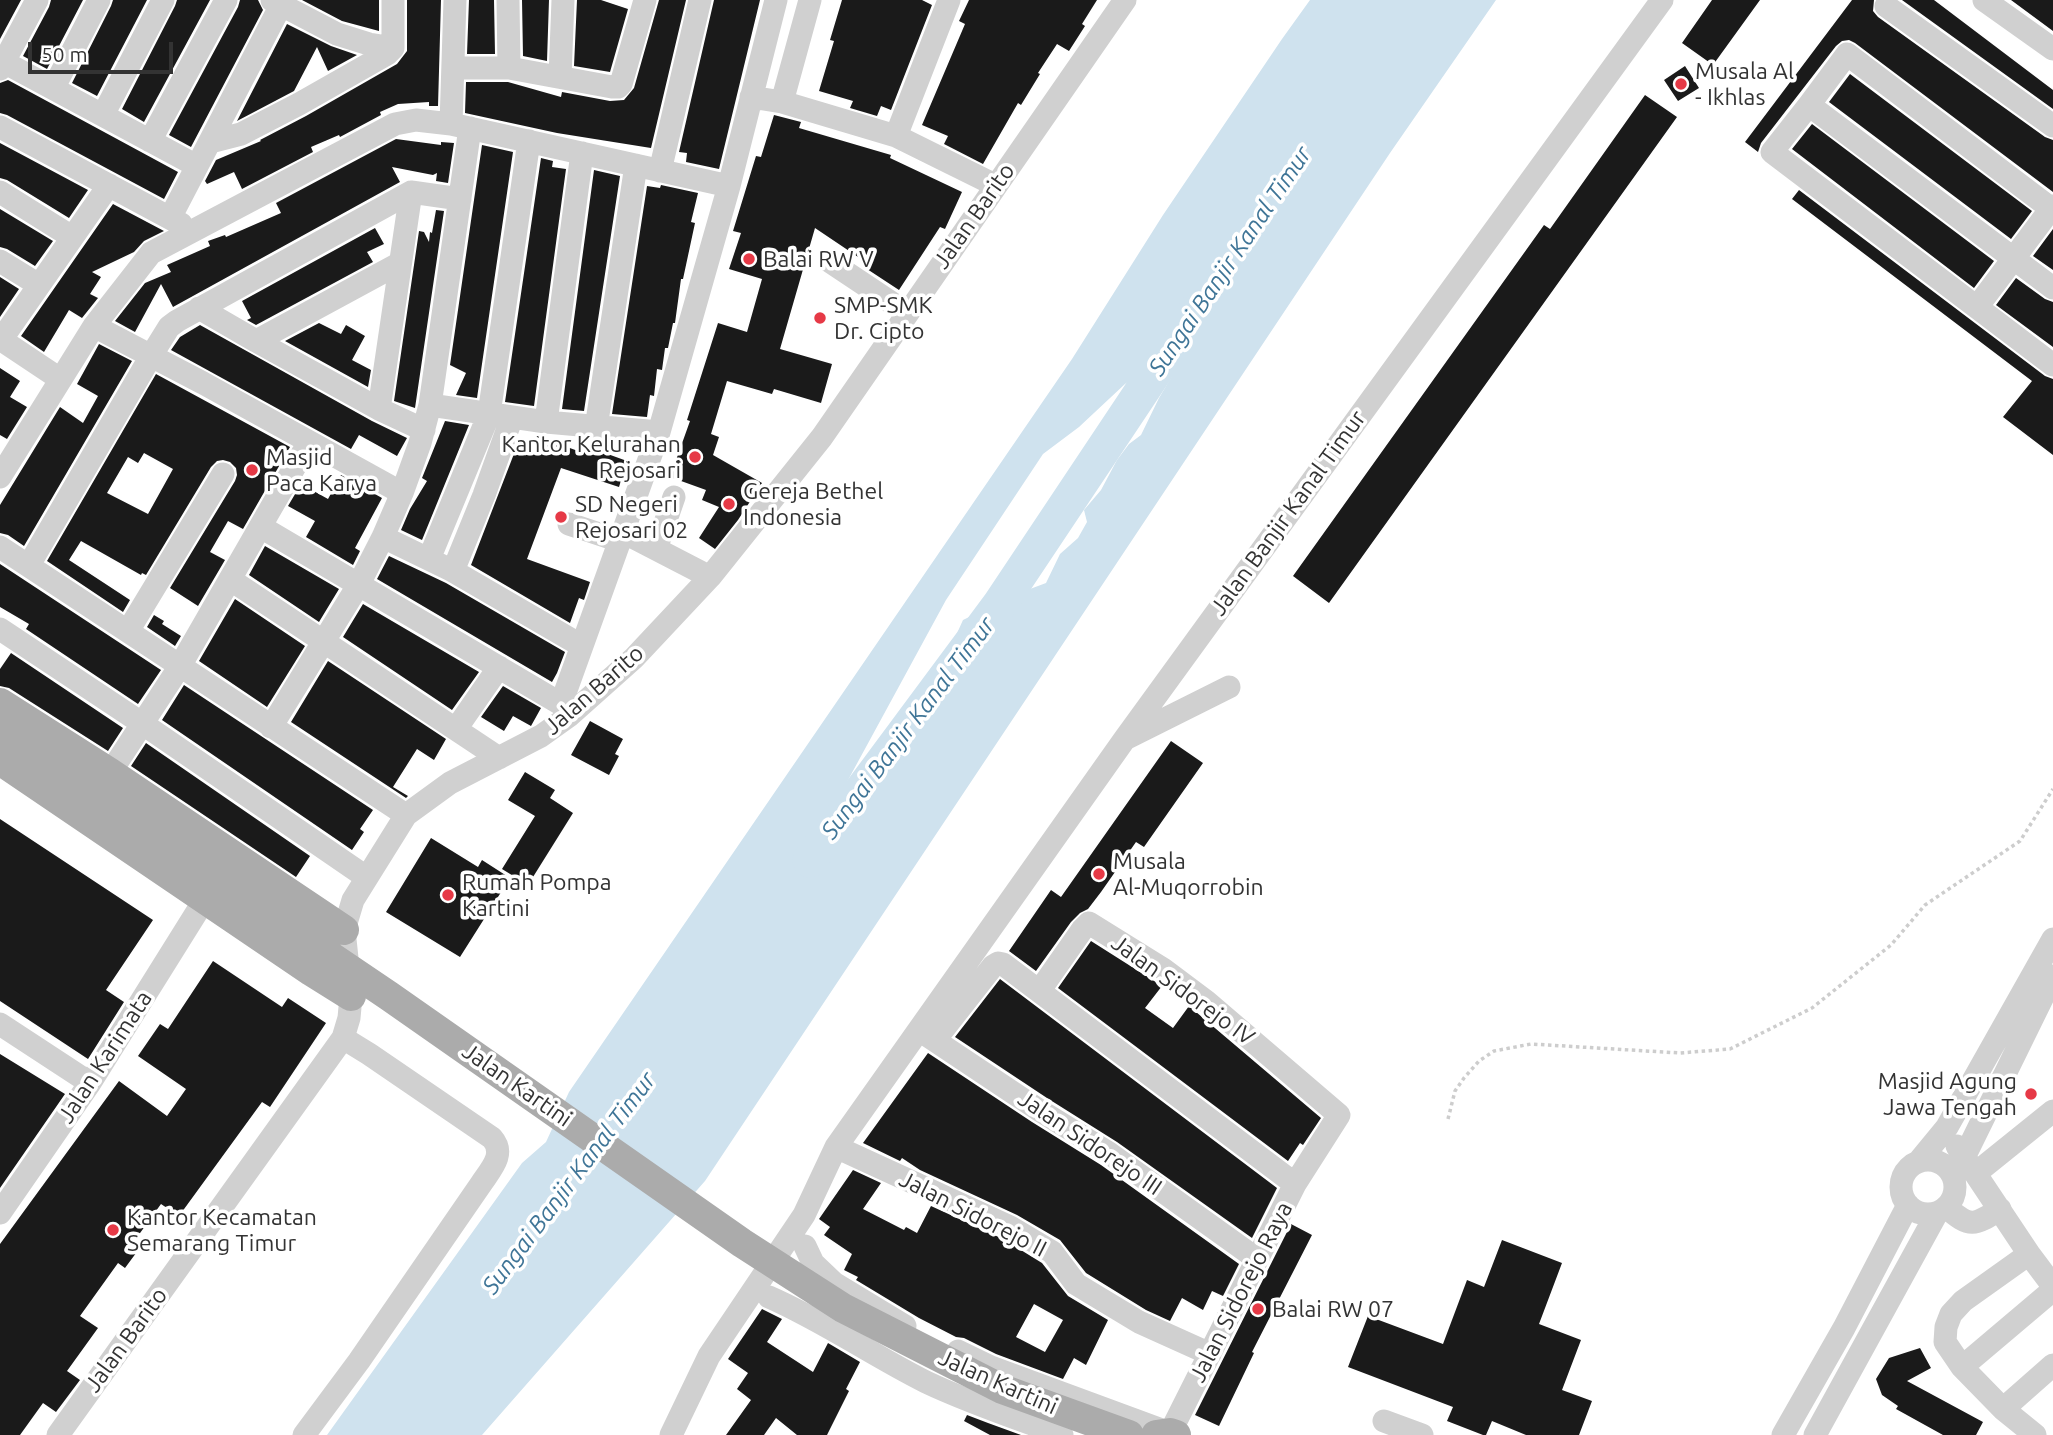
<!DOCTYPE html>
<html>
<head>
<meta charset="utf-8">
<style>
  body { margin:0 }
  #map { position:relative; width:2053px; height:1435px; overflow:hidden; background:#fff; font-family:Ubuntu,sans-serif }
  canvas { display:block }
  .scale { position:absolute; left:28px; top:42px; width:145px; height:32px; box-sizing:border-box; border:4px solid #333; border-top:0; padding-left:9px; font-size:21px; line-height:24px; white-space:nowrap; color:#333; -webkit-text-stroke:5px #fff; paint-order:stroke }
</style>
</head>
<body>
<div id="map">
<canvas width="2053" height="1435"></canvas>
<div class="scale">50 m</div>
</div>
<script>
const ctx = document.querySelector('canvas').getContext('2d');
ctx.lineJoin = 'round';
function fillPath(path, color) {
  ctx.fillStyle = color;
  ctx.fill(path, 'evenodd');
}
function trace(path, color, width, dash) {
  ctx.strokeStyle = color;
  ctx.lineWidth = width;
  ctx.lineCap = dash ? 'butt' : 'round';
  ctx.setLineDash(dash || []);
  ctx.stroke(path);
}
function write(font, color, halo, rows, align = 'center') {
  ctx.font = font + ' Ubuntu,sans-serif';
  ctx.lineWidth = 7;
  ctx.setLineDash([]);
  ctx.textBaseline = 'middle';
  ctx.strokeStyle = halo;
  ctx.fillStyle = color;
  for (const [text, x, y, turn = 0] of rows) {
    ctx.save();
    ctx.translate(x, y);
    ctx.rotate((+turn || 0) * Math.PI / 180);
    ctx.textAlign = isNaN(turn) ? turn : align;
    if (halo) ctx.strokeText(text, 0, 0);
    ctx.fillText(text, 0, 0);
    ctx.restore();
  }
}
const water = new Path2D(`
  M1310 0H1496L1390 153 705 1181 482 1435H327L522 1163 546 1142 569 1092 1072 359 1163 215 1282 39ZM1195 314 1200 325 1182 352 1178 366 1159 398 1141 435 1129 444 1117 460 1101 490 1084 510 1087 522 1078 538 1060 554 1046 583 1014 595 963 620 949 651 930 710 920 725 887 745 867 772 849 818 823 826 946 600 1043 454 1079 427 1125 384 1161 358 1182 337Z`);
const river = new Path2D(`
  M810 860 1000 604 1198 307`);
const building = new Path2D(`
  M0 0H21L0 39Z
  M51 0H83L47 69 23 56 49 7Z
  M113 0H147L97 96 72 83 111 6Z
  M177 0H210L144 122 122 109 175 6Z
  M240 0H258L263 10 191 147 169 135 238 7Z
  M302 0H379V31L342 21Z
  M407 0H441L438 106H429V102L398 104 380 112 381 115 340 137 339 135 311 147 313 152 242 189 234 172 207 184 205 181 216 160 261 141 260 140 306 116 397 64 407 51Z
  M469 0H494L495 54H467Z
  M522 0H549L547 61 523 56Z
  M577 0H601L628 9 610 72 574 66Z
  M659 0H686L651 148 557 133 465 113 466 82H508L561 97 562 92 610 101 624 100 634 88Z
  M714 0H760L719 169 686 162 687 153 679 152Z
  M842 0H922L932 5 891 110 881 106 877 116 850 108 853 101 819 91 834 41 830 40Z
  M969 0H1097L1082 24 1085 26 1069 51 1057 44 1038 73 1040 74 1021 105 1018 103 983 164 944 144 948 136 922 125 965 24 959 21Z
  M1712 0H1760L1713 65 1682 43Z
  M1852 0H1874L1873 11 1878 17 2045 137 2053 140V192L1855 43 1849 40 1842 41 1836 46 1761 143 1758 152 1745 142Z
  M1902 0H1934L2053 90V109Z
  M2011 0H2053V31Z
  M287 24 331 46 357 55 328 71 317 47 294 91 237 121Z
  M1685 66 1699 88 1678 101 1664 80Z
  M1850 74 2032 211 2011 239 1829 102Z
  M8 80 178 172 164 199 7 115 0 113V83Z
  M1645 95 1677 117 1329 603 1293 576 1544 225 1550 229Z
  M774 115 801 122 799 128 891 155 890 158 962 192 945 229 940 227 899 290 867 269 870 265 815 228 780 349 832 364 821 403 774 389 772 394 727 381 711 434 719 437 713 455 762 483 738 520 715 549 699 538 719 507 702 500 706 490 670 477 690 421 687 420 718 323 747 332 762 279 729 269 741 233 733 231 756 156 761 157Z
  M1812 124 1994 261 1974 288 1792 149Z
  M396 139 441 145V142L454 143 448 183 436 181 437 173 433 175 392 167 400 182 173 307 161 284 135 332 115 321 145 283 171 272 167 265 210 246 208 241 225 235 226 237 281 213 276 203Z
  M0 143 88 190 69 218 7 180 0 178Z
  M482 145 513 152 477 398 456 395 466 373 450 365Z
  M541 158 553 161 552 167 566 169 534 406 505 402Z
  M594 170 620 176 584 411 562 409Z
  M661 185 698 193 691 222 695 223 683 279H681L675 323H673L668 348H665L662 370 657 369 654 396 650 395 647 417 612 414 647 186 660 188Z
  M1799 190 2045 376 2053 379V455L2003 417 2032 381 1792 199Z
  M113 204 164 231 144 241 134 252 92 272 101 277 90 294 98 298 82 318 69 310 44 352 21 336Z
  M0 209 53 241 35 266 7 249 0 247Z
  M436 210 444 211 415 408 394 401 419 231 424 232 429 242 430 232 432 233Z
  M375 228 384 244 367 252 373 262 256 325 247 320 251 318 242 301Z
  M2053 229V270L2033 256Z
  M0 277 19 289 0 317Z
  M2016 278 2045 299 2053 302V347L1996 305Z
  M319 323 341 334 346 325 365 336 352 360 371 370 368 387 285 341Z
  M200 325 372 421 407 438 397 456 359 435 351 449 171 350 180 337Z
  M99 344 132 361 24 546 8 535 0 533V505L60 407 83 423 98 396 77 384Z
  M0 368 20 381 10 397 27 407 7 439 0 435Z
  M156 374 290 447 243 529 228 521 210 552 225 560 198 606 170 588 235 481 237 475 236 468 230 462 223 460 217 461 211 467 146 575 142 573 141 575 81 541 69 560 130 600 123 612 47 561ZM144 453 173 469 148 514 107 493 128 457 138 463Z
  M445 421 469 425 422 540 401 530 410 509 427 481 422 478Z
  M537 436 578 451 580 444 627 461 619 487 561 468 527 559 590 582 584 600 579 598 570 623 471 565 517 446 532 451Z
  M341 475 382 498 355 548 360 551 353 565 306 537 315 521 288 506 301 484 328 499Z
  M265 546 339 589 319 622 249 575Z
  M389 556 446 583 565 652 557 673 552 682 377 579Z
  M0 564 161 670 138 704 26 629 29 624 0 607Z
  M235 599 305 646 267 707 199 661Z
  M363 604 479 672 452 710 343 637Z
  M154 615 164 621 162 624 181 636 175 646 147 627Z
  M11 653 123 728 108 751 9 688 0 686V669Z
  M328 661 446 739 434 760 417 749 393 787 408 796 406 798 291 722Z
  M184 685 373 810 360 829 364 832 352 850 162 720Z
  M503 686 541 708 531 726 513 716 504 731 481 717Z
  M590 721 623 739 615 754 619 756 609 775 571 755Z
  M1171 741 1203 763 1144 847 1136 842 1101 892 1088 909 1080 913 1071 922 1036 971 1009 951 1051 890 1061 897Z
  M146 743 310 856 296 877 131 766Z
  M525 772 555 790 550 798 573 813 528 885 502 869 535 816 508 800Z
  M0 819 153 920 106 990 124 1002 88 1059 0 1001Z
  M431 838 478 867 482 860 510 878 460 957 386 912Z
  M1091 941 1162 986 1145 1008 1173 1028 1189 1006 1321 1118 1303 1145 1300 1143 1288 1161 1058 988Z
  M213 961 282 1007 288 998 326 1023 270 1107 262 1102 179 1216 161 1204 135 1240 142 1245 125 1268 118 1263 80 1316 98 1328 67 1371 80 1380 56 1412 43 1403 20 1435H0V1244L119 1081 167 1116 186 1089 138 1056 160 1024 168 1029Z
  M1000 979 1277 1188 1252 1238 1117 1142 1047 1098 955 1037Z
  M928 1053 1032 1122 1101 1165 1239 1264 1223 1296 1212 1291 1203 1310 1182 1298 1170 1321 1146 1310 1086 1273 1060 1240 1017 1215 920 1170 902 1158 900 1161 863 1143Z
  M0 1054 65 1094 0 1188Z
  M853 1170 881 1183 863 1209 904 1230 906 1227 917 1233 931 1206 1003 1239 1042 1263 1068 1296 1108 1320 1086 1365 1074 1358 1063 1379 996 1354 964 1338 956 1337 919 1318 856 1280 858 1277 844 1270 852 1254 824 1235 830 1227 819 1219ZM1034 1304 1063 1320 1045 1352 1016 1337Z
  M1291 1224 1312 1235 1252 1352 1254 1353 1219 1426 1195 1415Z
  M1502 1240 1562 1263 1539 1324 1581 1340 1562 1390 1592 1401 1579 1435H1526L1492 1421 1486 1435H1483L1447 1421 1453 1407 1348 1367 1368 1316 1443 1344 1467 1280 1484 1287Z
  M762 1309 782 1319 767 1342 813 1372 828 1343 860 1362 846 1389 849 1391 827 1435H797L776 1418 764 1435H726L751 1400 737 1389 748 1373 728 1359Z
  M1920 1348 1931 1368 1907 1381 1983 1422 1976 1435H1943L1896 1409 1898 1406 1882 1395 1876 1379 1889 1358Z
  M967 1415 988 1423 1021 1435H990L964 1421Z`);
const path = new Path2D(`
  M1448 1119 1455 1091 1464 1078 1479 1061 1494 1051 1531 1044 1680 1053 1730 1049 1812 1008 1891 945 1925 905 2020 841 2053 789`);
const minor = new Path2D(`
  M508 0 509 68
  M1984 0 2053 49
  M1886 6 2053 126
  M393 48V0
  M4 62 197 166
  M453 68H509L612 87H618L621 84 645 0
  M0 69 37 0
  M560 77 563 0
  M54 87 99 0
  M751 97 782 102 896 136 995 185
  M782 102 810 0
  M1809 105 1772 152 2053 365
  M103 115 163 0
  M451 124 455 0
  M0 127 181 224
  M896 136 949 0
  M150 141 226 0
  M210 142 241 134 299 104 387 54 393 48 369 44 337 34 272 0
  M660 171 700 0
  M0 192 72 237
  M2053 210 1847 54 1809 105 2053 288
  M170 218 281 5
  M0 261 39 285
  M829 261 907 313
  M400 263 256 341 379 409 424 430
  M1977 307 2053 206
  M199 308 256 341
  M94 326 203 383 402 493
  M0 339 60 379
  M1 340 109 185
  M430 405 546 422 659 432
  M379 409 411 192
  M546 422 582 153
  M596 428 636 165
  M0 477 94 326 151 253 395 124 416 120 451 124 729 186
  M569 524 620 541
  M261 527 561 704
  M623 532 710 577
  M383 537 453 571 582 646
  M0 547 406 815
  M656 549 674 497
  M429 559 489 414 529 141
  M29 565 151 356 169 327 177 321 411 192 460 199
  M453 571 484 495 512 417
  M231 580 499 758
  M0 629 143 724 366 877
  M128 631 223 474
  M569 716 561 704 659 432 729 186 776 0
  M271 727 359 584 383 537 402 493 420 443 430 405 470 128
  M456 729 499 667
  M1127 738 1229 687
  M110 773 180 666 309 442
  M1040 990 1082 930 1089 923 1163 969 1207 1002 1339 1115 1295 1184 1169 1435
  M0 1024 90 1083
  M922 1032 1039 1110 1109 1153 1257 1259
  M935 1040 993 966 998 963 1003 964 1295 1184
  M1957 1146 2029 1254 2053 1286
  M836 1147 1010 1227 1052 1252 1076 1284 1139 1322 1210 1354
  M1901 1187a27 27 0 1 1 54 0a27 27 0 1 1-54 0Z
  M1919 1161 1947 1127 2053 939
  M1976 1173 2053 1111
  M1954 1178 2053 976
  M1946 1207C1970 1228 1974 1226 2000 1209
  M0 1213 90 1083 205 899
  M805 1246 813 1263 834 1283 905 1326
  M2029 1254 1963 1301 1951 1314 1946 1327 1945 1342 1962 1367 2003 1409 2035 1435
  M769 1297C824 1321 872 1355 926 1382 970 1403 1016 1418 1062 1435
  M958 1351 991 1367 1170 1433
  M1962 1367 2053 1290
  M2003 1409 2053 1365
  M1384 1421 1422 1435
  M58 1435 343 1038 349 1018 351 996 344 930 353 900 406 815 450 783 541 736 569 716 634 658 710 577 822 437 1125 0
  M304 1435 359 1361 481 1184C491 1169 506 1154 492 1138L369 1054 343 1038
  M671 1435 709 1356 804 1215 836 1147 1124 740 1662 0
  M1783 1435 1844 1328 1908 1205
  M1815 1435 1937 1213`);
const major = new Path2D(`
  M0 703 110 773 344 930
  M0 733 389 996 742 1243 843 1308 1002 1389 1129 1435
  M0 760 311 971 351 996
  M1156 1435 1170 1433 1176 1435`);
const markers = [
  [1681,84,7,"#e63946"],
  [749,259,7,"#e63946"],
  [820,318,7,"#e63946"],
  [695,457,7,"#e63946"],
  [252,470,7,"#e63946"],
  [729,504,7,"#e63946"],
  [561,517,7,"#e63946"],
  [1099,874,7,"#e63946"],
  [448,895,7,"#e63946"],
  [2031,1094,7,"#e63946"],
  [113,1230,7,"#e63946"],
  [1258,1309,7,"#e63946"]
];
const poiNames = [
  ["Musala Al",1695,71],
  ["- Ikhlas",1695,97],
  ["Balai RW V",763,259],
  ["SMP-SMK",834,305],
  ["Dr. Cipto",834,331],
  ["Kantor Kelurahan",681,444,"right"],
  ["Rejosari",681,470,"right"],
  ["Masjid",266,457],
  ["Paca Karya",266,483],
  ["Gereja Bethel",743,491],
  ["Indonesia",743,517],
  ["SD Negeri",575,504],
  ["Rejosari 02",575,530],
  ["Musala",1113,861],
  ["Al-Muqorrobin",1113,887],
  ["Rumah Pompa",462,882],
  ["Kartini",462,908],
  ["Masjid Agung",2017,1081,"right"],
  ["Jawa Tengah",2017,1107,"right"],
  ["Kantor Kecamatan",127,1217],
  ["Semarang Timur",127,1243],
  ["Balai RW 07",1272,1309]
];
const streetNames = [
  ["Jalan Barito",974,216,-55],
  ["Jalan Banjir Kanal Timur",1288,513,-54],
  ["Jalan Barito",594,690,-41],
  ["Jalan Sidorejo IV",1183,990,36],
  ["Jalan Karimata",105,1057,-57],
  ["Jalan Kartini",517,1085,35],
  ["Jalan Sidorejo III",1090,1143,34],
  ["Jalan Sidorejo II",973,1214,27],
  ["Jalan Sidorejo Raya",1241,1292,-63],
  ["Jalan Barito",126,1340,-54],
  ["Jalan Kartini",998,1382,24]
];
const waterNames = [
  ["Sungai Banjir Kanal Timur",1230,261,-56],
  ["Sungai Banjir Kanal Timur",908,728,-53],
  ["Sungai Banjir Kanal Timur",569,1183,-53]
];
fillPath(water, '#cfe2ee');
trace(river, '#cfe2ee', 35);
fillPath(building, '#1a1a1a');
trace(path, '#cdcdcd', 3.5, [3.5, 3.5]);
trace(minor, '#d0d0d0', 23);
trace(major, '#ababab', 30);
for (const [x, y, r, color] of markers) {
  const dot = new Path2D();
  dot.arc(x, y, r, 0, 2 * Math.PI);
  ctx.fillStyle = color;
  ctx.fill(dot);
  trace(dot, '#fff', 2.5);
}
write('23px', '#333', '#fff', poiNames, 'left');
write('23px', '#333', '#fff', streetNames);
write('italic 24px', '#3f7597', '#fff', waterNames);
</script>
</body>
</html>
